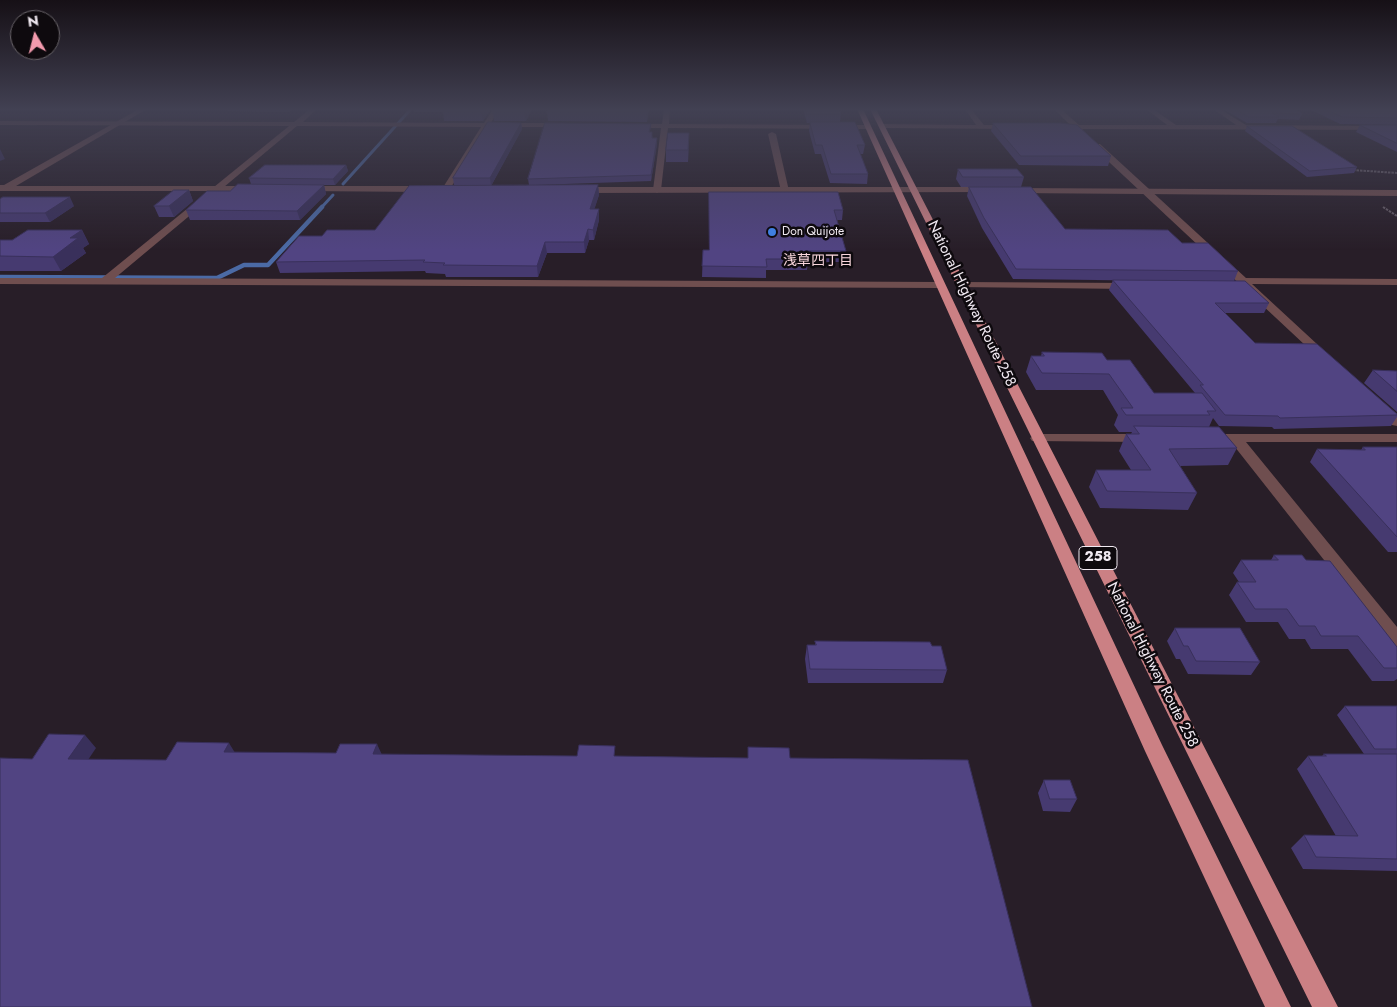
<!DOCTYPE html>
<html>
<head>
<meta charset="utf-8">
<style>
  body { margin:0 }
  #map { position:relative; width:1397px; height:1007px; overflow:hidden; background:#281e28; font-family:Jost,sans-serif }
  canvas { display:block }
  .north { position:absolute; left:10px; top:10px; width:50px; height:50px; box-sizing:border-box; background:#0e0a0e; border:1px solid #696469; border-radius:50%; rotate:352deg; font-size:14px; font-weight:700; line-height:20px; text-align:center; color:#f1eaf2 }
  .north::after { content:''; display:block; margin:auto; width:18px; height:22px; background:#f29aad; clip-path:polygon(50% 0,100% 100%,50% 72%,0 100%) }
</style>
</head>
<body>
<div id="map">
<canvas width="1397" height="1007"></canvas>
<div class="north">N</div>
</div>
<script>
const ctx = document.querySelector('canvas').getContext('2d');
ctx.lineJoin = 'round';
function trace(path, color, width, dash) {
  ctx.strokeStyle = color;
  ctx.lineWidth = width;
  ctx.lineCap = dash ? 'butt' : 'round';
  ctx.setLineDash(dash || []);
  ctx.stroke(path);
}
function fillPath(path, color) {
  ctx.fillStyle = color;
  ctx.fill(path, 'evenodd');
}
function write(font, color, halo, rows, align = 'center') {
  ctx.font = font + ' Jost,"Noto Sans JP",sans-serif';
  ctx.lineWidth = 5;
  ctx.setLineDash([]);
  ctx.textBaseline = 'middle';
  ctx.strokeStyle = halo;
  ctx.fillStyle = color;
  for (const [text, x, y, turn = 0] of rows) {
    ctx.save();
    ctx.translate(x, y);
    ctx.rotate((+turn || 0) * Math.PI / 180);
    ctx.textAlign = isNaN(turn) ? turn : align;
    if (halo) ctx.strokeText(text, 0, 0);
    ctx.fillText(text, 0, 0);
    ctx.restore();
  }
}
const streamFar1 = new Path2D(`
  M343 184 411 109
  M321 208 333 195`);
const stream = new Path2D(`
  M0 277 217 278 244 265H268L322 207`);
const path = new Path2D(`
  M1353 170 1397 173
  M1383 207 1397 216`);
const minor = new Path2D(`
  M310 109H317L303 122 484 123 493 109H499L491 123H563L567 125 563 127H488L450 189 446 192 442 189 481 127 297 126 115 278 940 282 945 285 940 288 0 284V278H102L289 126 0 125V121L294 122Z
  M664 109H670L669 124 867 125 871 127 867 129 668 128 661 190 657 193 653 190 661 128H631L627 126 631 124H662Z
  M965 109H971L984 125H1012L1016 127 1012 129 883 128 879 126 883 124 976 125Z
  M1054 109H1061L1079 125H1167L1146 109H1153L1176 125H1236L1213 109H1220L1246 125 1397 126V130L1083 129 1080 132 1075 129H1057V125H1070Z
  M772 132 776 134 789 191 785 194 781 191 768 134Z
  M1094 144H1100L1246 278 1397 279V285L1252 284 1331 357 1329 360H1321L1094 148Z
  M961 282 1130 283 1135 286 1130 289 957 287V283Z
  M1379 402 1384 403 1397 415V426L1392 425 1374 409 1373 406 1374 403Z
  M1037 434H1143L1150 438 1143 442 1032 441 1030 438Z
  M1209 434H1397V442H1246L1397 627V647L1391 645 1231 442 1204 441 1202 438Z`);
const tertiary = new Path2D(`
  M139 109H147L16 186H253L257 189 256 191H0V185H4Z
  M306 186H426L430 189 426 192 303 191 302 189Z
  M988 187 991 188V192L579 193 575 190 579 187Z
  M1011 188 1397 190V196L1014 193 1011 192Z`);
const trunk = new Path2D(`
  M857 109H863L1162 745 1291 1007H1265L1145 751Z
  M870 109H876L1338 1007H1312Z`);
const wall = new Path2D(`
  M227 109H293L289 112 228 111Z
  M413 109H491L483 121H444L443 112H414Z
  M532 109 526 121H494L493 112Z
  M649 109 647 122 548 121 547 112Z
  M803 109H839L841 114 840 122 865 145 863 154H860L868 174 867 184 830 183 821 154H815L809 131 810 123H807Z
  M1223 109H1296L1302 114 1299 120 1278 119 1276 123H1247Z
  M1309 109H1397V125L1340 124Z
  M521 123 522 129 491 186 454 185 453 178Z
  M993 123 1111 156 1108 166 1019 165 991 131Z
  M651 124 650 132 653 138H657V144L651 181 536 185H598L599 195 594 209 599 220 594 240H589L585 253H547L538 277H446L445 274 426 273 425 271 280 273 276 262 322 236 375 230 529 185 528 179Z
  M1360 125H1397V152L1356 132Z
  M1247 126 1357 167 1354 173 1307 177 1245 131Z
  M689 133 688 162H666V150Z
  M346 165 348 171 335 185H324L326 194 300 220H190L186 210 230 191 251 184 249 178Z
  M958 169 1024 177 1021 187H961L956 179Z
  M969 187 1065 229 1182 243 1238 271 1234 281 1269 303 1264 313H1225L1255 343 1397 414V417L1391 426 1274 429 1272 427 1219 426 1213 418 1209 427 1237 448 1228 465 1180 466 1197 493 1188 510 1100 508 1089 487 1096 470H1131L1119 451 1126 434H1131L1132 432H1119L1114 425 1118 415 1103 390H1036L1026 372 1031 356H1041L1042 352 1107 360 1154 393H1195L1109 290 1113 280 1180 281 1013 279 982 228 967 196Z
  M189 190 193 201 174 217H159L154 206Z
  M709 192 843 210 842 220H837L846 251 845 262H808L807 270H766V278L702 277 703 250H709Z
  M0 199 74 206 50 222H0Z
  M82 230 89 244 83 248 86 253 61 271H0V240H12Z
  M1373 370 1397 371V412L1364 383Z
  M1363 447H1397V552H1388L1310 462 1317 449 1361 450Z
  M1274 555 1306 560 1397 647V679L1394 681H1372L1348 649H1311L1305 639H1289L1278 622H1246L1229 595 1237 582H1239L1233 573 1241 560H1271Z
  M1175 628 1260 662 1251 675 1188 674 1180 659H1176L1167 641Z
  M815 641 932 646 947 670 943 683H808L805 659 807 645H815Z
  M1345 706H1397V871L1303 869 1291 848 1304 835 1336 836 1297 769 1308 756H1322L1324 754H1364L1337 715Z
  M1044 780 1077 799 1070 812 1043 811 1038 793Z`);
const shadedWall = new Path2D(`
  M484 109H491L483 121 481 112Z
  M526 109H532L526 121 524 112Z
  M647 109H649L647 122 646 112Z
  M521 123 522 129 491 186 490 178Z
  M689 133V144L688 162V150Z
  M657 138V144L651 181V175Z
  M0 149 5 159 0 161Z
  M346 165 348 171 335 185 333 179Z
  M324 185 326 194 300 220 297 211Z
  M598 185 599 195 591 220 590 209Z
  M189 190 193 201 174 217 169 206Z
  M70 197 74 206 50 222 45 213Z
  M599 209V220L594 240 593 230Z
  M588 229 589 240 585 253 584 242Z
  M82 230 89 244 83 248 86 253 61 271 53 257 70 238Z
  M545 242 547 253 538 277 537 266Z
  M85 735 96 748 80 772 68 759Z
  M229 743 237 756 224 752Z
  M377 744 383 757 373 754Z`);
const building = new Path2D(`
  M445 109H484L481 112H443Z
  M495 109H526L524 112H493Z
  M548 109H647L646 112H547Z
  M806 109H839L841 114H807Z
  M1236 109H1296L1302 114 1272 113 1279 117H1249Z
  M1325 109H1397V118L1343 117Z
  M488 122 521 123 490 178H453Z
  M810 122H855L865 145H857L868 174H831L822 145H816Z
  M545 123 651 124 649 132H652V138H657L651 175 528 179Z
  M993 123H1060L1077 125 1111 156H1021Z
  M1360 125H1397V143Z
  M1247 126H1292L1357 167 1310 171Z
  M668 133H689L688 150H666Z
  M265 165H346L333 179 249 178Z
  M958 169H1017L1024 177H963Z
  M238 184 324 185 297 211 186 210 207 191H230Z
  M598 185 590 209H599L593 230 588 229 584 242H545L537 266 443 265 445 263 423 262 425 260 276 262 299 236H322L327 230H375L409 186Z
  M969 187H1031L1065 229 1168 230 1182 243H1208L1238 271 1016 269 984 218Z
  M174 190H189L169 206H154Z
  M709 192H838L843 210H834L846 251H806L808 259H766L767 267 702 266 703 250H709Z
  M3 197H70L45 213H0V199Z
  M28 230H82L70 238H78L53 257 0 256V240H12Z
  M1113 280 1245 281 1269 303H1215L1255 343 1317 344 1397 414V415L1280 418 1278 416 1225 415 1200 385H1203Z
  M1042 352 1102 353 1107 360H1130L1154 393H1202L1216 411H1207L1210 415H1126L1121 408H1133L1109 374 1042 373 1031 356H1044Z
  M1373 370 1397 371V391Z
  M1134 426 1219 427 1237 448 1169 449 1197 493 1107 491 1096 470H1151L1126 434H1139Z
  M1363 447H1397V537L1317 449 1365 450Z
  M1274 555H1302L1306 560 1330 561 1397 647V668H1384L1358 636H1321L1315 626H1299L1287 609H1255L1237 582H1256L1241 560H1278Z
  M1175 628H1240L1260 662 1196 661 1188 646H1184Z
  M815 641 930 642 932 646H941L947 670 810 669 807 645H816Z
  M1345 706H1397V749H1375Z
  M49 734 85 735 68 759 166 760 177 742 229 743 224 752 336 753 340 744H377L373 754 577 756 579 745 615 746 614 756 748 758V747L789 748 790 758 968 760 1032 1007H0V758L32 759Z
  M1324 754H1397V859L1316 857 1304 835 1358 836 1308 756H1326Z
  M1044 780H1070L1077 799H1050Z`);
const markers = [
  [772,232,5,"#3f7fe0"]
];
const farPoinames = [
  ["Don Quijote",782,232]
];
const farNeighbourhoodnames = [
  ["浅草四丁目",818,262]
];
const shields = [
  [1098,558,38]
];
const shieldNames = [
  ["258",1098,558]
];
const streetNames = [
  ["National Highway Route 258",971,304,64],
  ["National Highway Route 258",1152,665,63]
];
trace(streamFar1, '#4b6aa5', 3);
trace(stream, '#4b6aa5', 4.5);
trace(path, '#675e67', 2, [2.5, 1]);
fillPath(minor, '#6f4e4f');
fillPath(tertiary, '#6f4e4f');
fillPath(trunk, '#cb8084');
fillPath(wall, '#463a70');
fillPath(shadedWall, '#39305b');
fillPath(building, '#514482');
trace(building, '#39305b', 1);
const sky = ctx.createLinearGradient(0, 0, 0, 250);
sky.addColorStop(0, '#161016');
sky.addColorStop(0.44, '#424153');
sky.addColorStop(1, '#42415300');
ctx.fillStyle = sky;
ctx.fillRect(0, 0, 1397, 250);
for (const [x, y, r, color] of markers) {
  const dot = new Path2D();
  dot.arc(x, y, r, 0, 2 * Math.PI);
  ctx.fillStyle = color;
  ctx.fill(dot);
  trace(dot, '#0e0a0e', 2);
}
write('12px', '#f1eaf2', '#0e0a0e', farPoinames, 'left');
write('14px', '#f9d6dc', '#0e0a0e', farNeighbourhoodnames);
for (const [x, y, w] of shields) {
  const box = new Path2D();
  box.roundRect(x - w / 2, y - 11.5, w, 23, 4);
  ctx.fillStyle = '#0e0a0e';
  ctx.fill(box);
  trace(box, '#f1eaf2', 1);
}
write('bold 14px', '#f1eaf2', null, shieldNames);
write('15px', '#f1eaf2', '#0e0a0e', streetNames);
</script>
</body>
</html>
